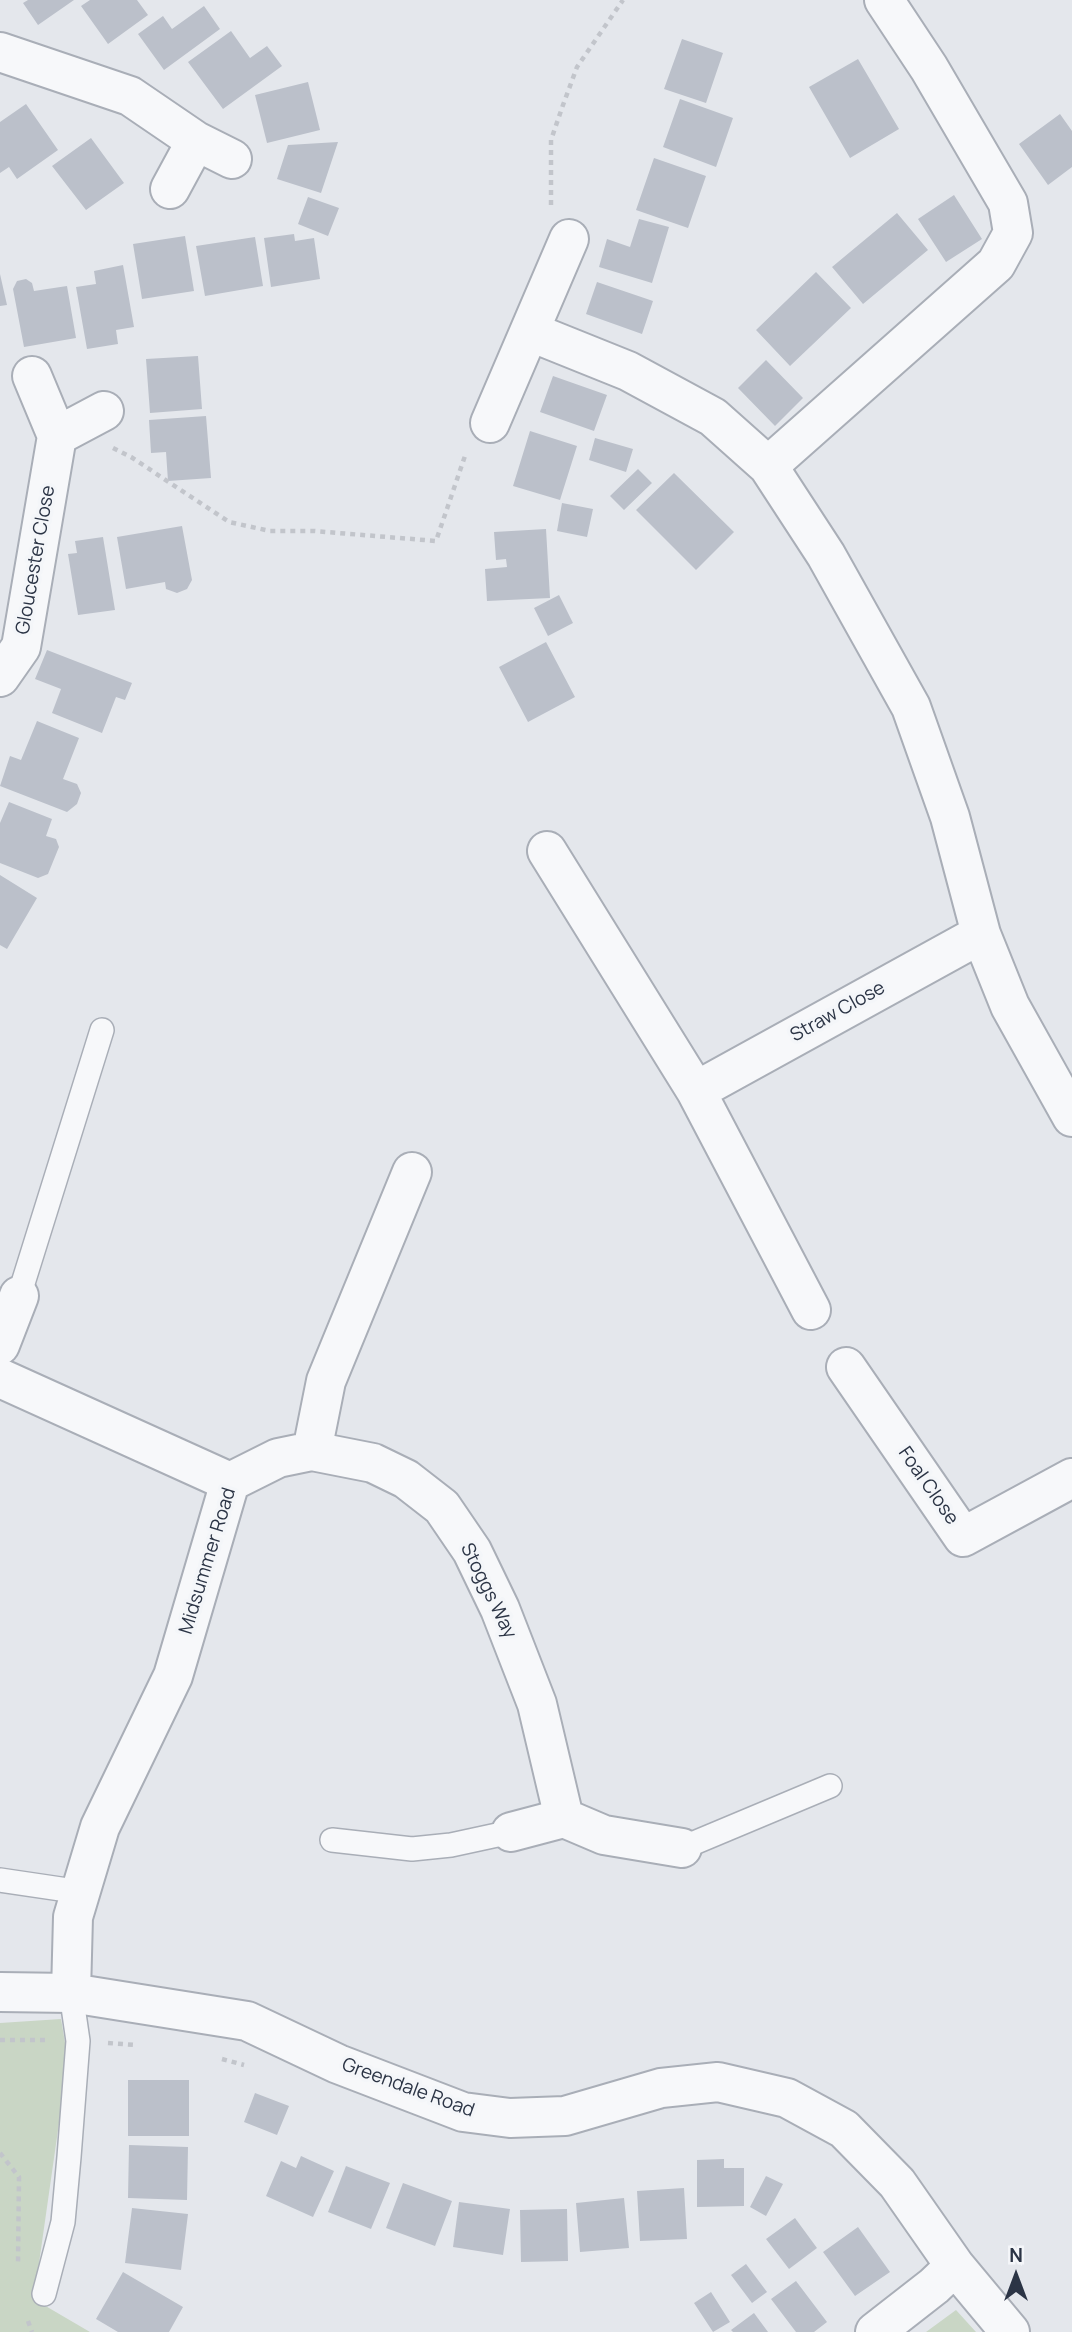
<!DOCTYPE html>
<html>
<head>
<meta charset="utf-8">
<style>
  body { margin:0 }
  #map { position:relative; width:1072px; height:2332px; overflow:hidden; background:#e4e7ec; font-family:Manrope,sans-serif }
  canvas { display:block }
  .north { position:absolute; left:981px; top:2241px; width:70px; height:70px; -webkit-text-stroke:5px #f4f6f9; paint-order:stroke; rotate:0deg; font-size:19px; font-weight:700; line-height:28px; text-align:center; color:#2b3445 }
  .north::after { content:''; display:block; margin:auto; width:24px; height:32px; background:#2b3445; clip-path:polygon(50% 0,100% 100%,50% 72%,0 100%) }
</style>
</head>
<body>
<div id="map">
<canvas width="1072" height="2332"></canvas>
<div class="north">N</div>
</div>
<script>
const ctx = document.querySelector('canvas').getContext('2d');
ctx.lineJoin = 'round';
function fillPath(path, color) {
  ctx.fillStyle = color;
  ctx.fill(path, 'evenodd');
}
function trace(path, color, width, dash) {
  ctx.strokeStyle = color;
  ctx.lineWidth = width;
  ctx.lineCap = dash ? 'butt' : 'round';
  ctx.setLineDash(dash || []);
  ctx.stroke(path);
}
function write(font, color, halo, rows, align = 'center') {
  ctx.font = font + ' Manrope,sans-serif';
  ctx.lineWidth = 7;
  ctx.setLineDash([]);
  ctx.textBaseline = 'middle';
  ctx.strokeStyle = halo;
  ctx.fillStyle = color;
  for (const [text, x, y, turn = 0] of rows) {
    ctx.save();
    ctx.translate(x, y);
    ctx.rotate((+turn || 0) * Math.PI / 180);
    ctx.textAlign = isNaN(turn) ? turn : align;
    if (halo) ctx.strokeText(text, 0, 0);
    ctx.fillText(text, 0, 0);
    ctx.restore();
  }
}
const green = new Path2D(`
  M61 2019 68 2060 39 2263 37 2301 90 2332H0V2023Z
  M956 2310 976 2332H926Z`);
const building = new Path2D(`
  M28 0H74L38 25 23 3Z
  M90 0H137L148 15 108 44 81 6Z
  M204 6 220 29 164 70 138 34 163 16 172 29Z
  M231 31 250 58 267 46 282 66 223 109 188 62Z
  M682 39 723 53 706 103 664 89Z
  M858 59 899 129 850 158 809 87Z
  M308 82 320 130 267 143 255 95Z
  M680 99 733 118 716 167 663 147Z
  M26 104 58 150 17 179 9 167 0 173V122Z
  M1060 114 1072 131V167L1048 185 1019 144Z
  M91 138 124 183 86 210 52 166Z
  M338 142 321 193 277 179 288 145Z
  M654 158 706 176 688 228 636 210Z
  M954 195 982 239 946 262 918 219Z
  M308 197 339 208 328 236 298 224Z
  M897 213 928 250 863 304 832 267Z
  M639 219 669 227 652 283 599 267 607 239 630 247Z
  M294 234 295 241 314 238 320 279 271 287 264 238Z
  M185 236 194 291 142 299 133 244Z
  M255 237 263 286 205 296 196 246Z
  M123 265 134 327 116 330 118 344 87 349 76 287 96 284 94 271Z
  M816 272 851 308 790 366 756 330Z
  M0 274 7 305 0 306Z
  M26 279 32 283 34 291 67 286 76 338 24 347 13 289 17 281Z
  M597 282 653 301 642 334 586 314Z
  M198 356 202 409 150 413 146 359Z
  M766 360 803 398 775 426 738 388Z
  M553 376 607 395 594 431 540 412Z
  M206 416 211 478 168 481 166 452 151 453 149 420Z
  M530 431 577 446 560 500 513 486Z
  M595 438 633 449 626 472 589 460Z
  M638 469 652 483 624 510 610 496Z
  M674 473 734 532 696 570 636 510Z
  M562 503 593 509 587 537 557 531Z
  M182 526 192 580 187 589 177 593 166 589 165 582 126 589 117 537Z
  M546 529 550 598 487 601 485 569 507 567 506 559 496 560 494 532Z
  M103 537 115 610 78 615 68 554 77 553 75 541Z
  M559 595 573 623 548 636 534 608Z
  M546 642 575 697 528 722 499 667Z
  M47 650 132 683 125 700 116 697 102 733 52 713 61 689 35 679Z
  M37 721 79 738 63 779 77 784 81 793 77 804 67 812 0 786 10 756 21 760Z
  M9 802 52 819 46 836 56 839 59 847 48 874 38 878 0 863V823Z
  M0 875 37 898 7 949 0 945Z
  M128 2080H189V2136H128Z
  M255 2093 289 2106 277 2135 244 2122Z
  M129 2145 188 2147 187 2200 128 2198Z
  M301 2156 334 2171 313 2217 266 2196 281 2161 296 2168Z
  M724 2159V2168H744V2206L697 2207V2160Z
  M346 2166 390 2183 371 2229 328 2212Z
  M766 2176 783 2184 766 2216 750 2207Z
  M403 2183 452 2201 435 2246 386 2228Z
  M684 2188 687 2239 640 2241 637 2191Z
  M624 2198 629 2248 580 2252 576 2203Z
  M459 2202 510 2209 503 2255 453 2247Z
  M132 2208 188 2214 181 2270 125 2263Z
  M567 2209 568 2261 521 2262 520 2210Z
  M795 2218 817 2248 789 2269 766 2239Z
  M858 2227 890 2272 855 2296 823 2252Z
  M746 2264 767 2292 752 2303 731 2275Z
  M123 2272 183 2307 169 2332H118L96 2319Z
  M796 2281 827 2322 814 2332H796L771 2299Z
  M711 2292 730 2322 713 2332 694 2303Z
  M754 2313 768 2332H733L731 2330Z`);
const path = new Path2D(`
  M551 205V140L563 105 577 67 623 0
  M113 448 131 457 229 522 270 531H314L436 541 466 453
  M0 2040H47
  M108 2043 135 2045
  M222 2059 244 2065
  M0 2153 19 2177 18 2265
  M28 2321 32 2332`);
const lane = new Path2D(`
  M19 1296 102 1030
  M332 1840 412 1849 451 1845 511 1832
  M682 1848 830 1786
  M0 1880 81 1892
  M44 2294 63 2222 69 2157 78 2041 71 1993`);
const street = new Path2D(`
  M0 52 130 96 196 141 232 159
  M170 189 196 141
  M531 332 628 371 713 417 768 466 826 555 911 707 950 817 981 934 1010 1006 1072 1117
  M490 423 569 239
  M57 436 104 411
  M768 466 996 264 1013 233 1008 203 929 68 884 0
  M0 677 21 647 57 436 32 376
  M547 851 696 1091
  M811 1310 696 1091 981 934
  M0 1345 19 1296
  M846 1367 963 1537 1072 1478
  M0 1378 230 1482
  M312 1451 373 1463 406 1479 442 1507 472 1551 500 1609 537 1704 564 1818
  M511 1832 564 1818 604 1835 682 1848
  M0 1992 71 1993 247 2021 338 2064 463 2112 510 2118 565 2116 661 2088 718 2082 787 2098 844 2129 897 2183 955 2266 1010 2332
  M71 1993 73 1917 100 1827 173 1676 230 1482 278 1458 312 1451 326 1381 412 1172
  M875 2332 934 2286 955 2266`);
const streetNames = [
  ["Gloucester Close",36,560,-80],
  ["Straw Close",838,1012,-29],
  ["Foal Close",928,1486,55],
  ["Midsummer Road",208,1561,-73],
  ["Stoggs Way",488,1591,64],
  ["Greendale Road",408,2088,20]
];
fillPath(green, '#c9d6c5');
fillPath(building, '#bbc0ca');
trace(lane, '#a9aeb7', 26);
trace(street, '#a9aeb7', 42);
trace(path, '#c2c5cb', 4.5, [5, 5]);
trace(lane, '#f7f8fa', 23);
trace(street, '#f7f8fa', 38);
write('19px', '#2b3445', '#f4f6f9', streetNames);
</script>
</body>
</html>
